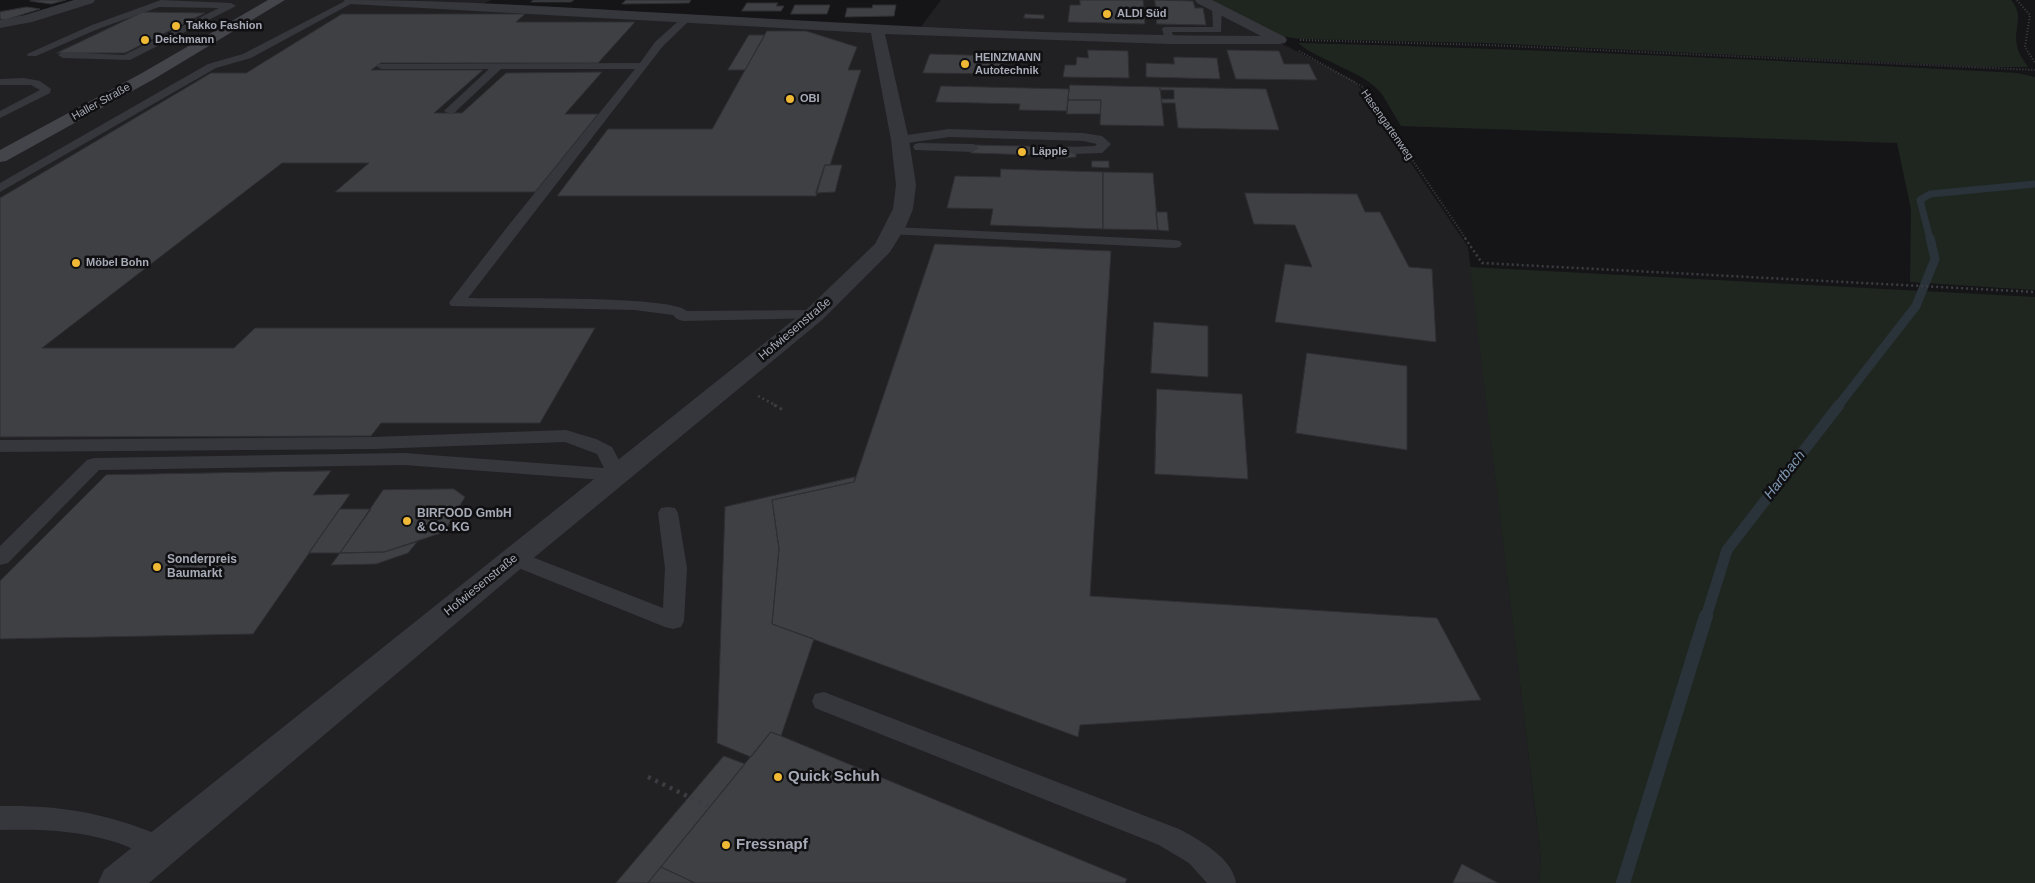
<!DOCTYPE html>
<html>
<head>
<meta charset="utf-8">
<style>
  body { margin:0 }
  canvas { display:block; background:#151517 }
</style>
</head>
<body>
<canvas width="2035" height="883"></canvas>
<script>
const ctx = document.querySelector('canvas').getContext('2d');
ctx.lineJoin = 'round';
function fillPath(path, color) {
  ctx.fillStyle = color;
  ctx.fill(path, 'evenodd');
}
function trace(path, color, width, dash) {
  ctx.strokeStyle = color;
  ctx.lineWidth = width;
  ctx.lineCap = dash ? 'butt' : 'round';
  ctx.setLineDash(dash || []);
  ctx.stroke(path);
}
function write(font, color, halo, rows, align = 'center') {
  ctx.font = font + ' Arial,sans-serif';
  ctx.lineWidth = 5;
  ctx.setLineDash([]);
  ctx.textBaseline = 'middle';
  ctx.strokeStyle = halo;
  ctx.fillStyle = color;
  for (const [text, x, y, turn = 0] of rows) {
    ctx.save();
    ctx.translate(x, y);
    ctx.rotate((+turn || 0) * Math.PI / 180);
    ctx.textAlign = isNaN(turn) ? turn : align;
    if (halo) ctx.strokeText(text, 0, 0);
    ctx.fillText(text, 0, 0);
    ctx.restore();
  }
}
const built = new Path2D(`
  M88 0H491L483 4 920 28 941 0H1196L1355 81 1468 247 1541 858 1539 883H0V26Z`);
const green = new Path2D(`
  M1209 0H2011C2025 17 2013 27 2017 46 2018 53 2024 61 2028 67H1987L1486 43 1300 39 1281 36Z
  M1298 43C1538 49 1777 60 2017 73L2035 77V290L1910 282 1911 209 1897 143 1401 126C1394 115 1388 103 1381 93 1363 71 1321 62 1298 43Z
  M1470 267 2035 297V883H1539L1541 858Z`);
const streamFar3 = new Path2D(`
  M1930 239 1920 200 1930 194 2035 184`);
const streamFar2 = new Path2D(`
  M1838 406 1916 306 1935 259 1930 238`);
const streamFar1 = new Path2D(`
  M1706 617 1727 550 1839 405`);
const stream = new Path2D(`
  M1623 883 1706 616`);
const building = new Path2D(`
  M34 0H66L51 4 30 1Z
  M534 0H574L571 2H531Z
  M626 0H691L689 3 622 4Z
  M1080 0H1143L1145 24 1068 22 1070 5H1080Z
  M1155 0 1193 1 1195 8H1203L1206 25 1157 24Z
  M747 3H778L776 6H784L781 11H742Z
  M795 5H830L827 14H791Z
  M873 5H896L894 16 845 17 847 8H872Z
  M27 7 40 9 5 20 0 19V12Z
  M143 12 205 13 125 53H57Z
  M342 14H525L516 22H635L598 63H381L371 70H483L434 113H462L506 73 602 72 565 114H598L535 192H335L369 163H282L42 348H234L255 328H595L540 423H381L371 436 0 437V198L211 73H246Z
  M1025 14 1044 15V19L1024 18Z
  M767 31H806L857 47 848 70H861L830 165H825L816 196H557L608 129H712Z
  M749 35H765L745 70H728Z
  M1088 50 1128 51 1129 78 1063 77 1065 65H1076L1077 57 1088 58Z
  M1227 50 1279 51 1284 64H1309L1317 80 1236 79Z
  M930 54 1005 56 1001 74 923 73Z
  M1174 57 1217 58 1220 79 1146 77V63L1174 64Z
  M1070 85 1160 87 1164 126 1100 125 1101 100H1068Z
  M941 86 1069 89 1067 111 1019 110 1020 104 936 102Z
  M1160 87 1266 89 1279 130 1178 128 1175 103H1162L1161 99H1174V90H1160Z
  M1068 100H1101L1100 114H1067Z
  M973 145 1073 147V153L1076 154V157L1065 158 1033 157V155L971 153Z
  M1092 161H1109V168L1092 167Z
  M825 165H842L835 192 816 193Z
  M1001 169 1103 172V229L990 225 993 209 947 208 955 176 1000 177Z
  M1103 172 1153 173 1158 230 1103 229Z
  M1245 193 1357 194 1365 212H1380L1409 267 1432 269 1436 342 1275 322 1285 264 1312 267 1295 225 1254 224Z
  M1156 212H1167L1169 231 1158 230Z
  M935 244 1111 251 1090 596 1437 618 1481 700 1080 725 1078 737 772 624 779 549 772 500 854 482Z
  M1154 322 1208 326V377L1151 373Z
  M1307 353 1407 366V450L1296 433Z
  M1157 389 1242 394 1248 479 1155 474Z
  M331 471 313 495 350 494 253 634 0 639V581L106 475Z
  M855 477 854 482 772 500 779 549 772 624 814 639 781 736 771 732 751 757 717 743 725 507Z
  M454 489 465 497 444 532 384 552 340 553 383 490Z
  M340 509H371L340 553H309Z
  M417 542 408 553 376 564 331 565 340 553 384 552Z
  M771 732 781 736 1127 879 1125 883H695L661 867Z
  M724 756 745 764 648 883H616Z
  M1462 864 1498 883H1453Z
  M661 867 695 883H648Z`);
const pathFar3 = new Path2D(`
  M2017 0 2030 15 2025 47 2035 63
  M1300 40 1487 45 2035 70
  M1299 51 1363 87 1466 239`);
const pathFar2 = new Path2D(`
  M1465 238 1482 263 2035 292
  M758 396 777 406`);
const pathFar1 = new Path2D(`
  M774 405 785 411`);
const path = new Path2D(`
  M648 777 710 807`);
const service = new Path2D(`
  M161 0 231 3 236 6 130 60 63 58 58 55 63 52 124 55 219 8 159 7 98 29 36 56H28L27 54 92 25Z
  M347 0H358L251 58 216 68 0 192V183L208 64 243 54Z
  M1217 4 1222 7 1221 32H1172L1174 40 1172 42H1166L1162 29 1164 27H1213L1212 7Z
  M687 15 692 18 690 20 663 46 468 298C501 299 671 295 687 311L814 310 820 312 822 315 820 318 683 321 677 319 673 315 634 310 451 306 449 303 451 300 508 226 635 69H501L454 113 450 114 444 111 446 109 489 69H381L376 66 377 64 640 63 655 42 684 16Z
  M24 78 40 81 51 89 50 93 0 118V111L40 90 31 85H0V79Z
  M949 129 1083 133 1102 136 1111 144 1102 153 1073 154 1067 150 1069 147 1095 146 1097 144 1083 141 949 137 900 144 894 140 900 136Z
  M919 143 973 144 979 148 973 152 915 150 913 147 915 144Z
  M893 227 1175 240 1180 241 1182 244 1180 247 1175 248 888 234 886 231 888 228Z
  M566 430 596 439 612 447 627 475 624 479 617 481 404 465 99 470 8 563 0 565V546L87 460 94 458 404 453 604 468 597 454 565 442 373 449 0 452V440L373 437Z
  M668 507 675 508 678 513 687 568 684 621 681 627 673 629 665 627 506 563 503 558 506 553 514 551 522 553 663 608 665 568 658 513 661 508Z
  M824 692 1179 829C1198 839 1233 858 1236 883H1207L1189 863 1159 845 815 708 812 701 815 694Z
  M0 806C65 805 111 814 171 840L175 849 171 858 161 861C145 855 131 847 115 842 77 830 39 829 0 830Z`);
const minor = new Path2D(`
  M74 0H95L93 3 32 22 0 28V20L25 15Z
  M343 0C457 0 571 8 684 14 876 25 1068 36 1261 36L1197 3 1195 0H1212L1285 37 1287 40 1285 43 1280 44H1169L885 34 909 140 916 185 913 209 906 226 890 252 822 320 525 565 149 883H98L104 870 806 310 875 244 893 209 896 185 891 140 871 33 350 4Z`);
const secondary = new Path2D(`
  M268 0H285L154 79 6 161 0 162V150L142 73Z`);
const markers = [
  [1107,14,5,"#efb835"],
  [176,26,5,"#efb835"],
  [145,40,5,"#efb835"],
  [965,64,5,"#efb835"],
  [790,99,5,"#efb835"],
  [1022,152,5,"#efb835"],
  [76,263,5,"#efb835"],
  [407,521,5,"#efb835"],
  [157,567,5,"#efb835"],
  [778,777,5,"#efb835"],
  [726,845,5,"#efb835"]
];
const farPoinames = [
  ["ALDI Süd",1117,14],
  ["Takko Fashion",186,26],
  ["Deichmann",155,40],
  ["HEINZMANN",975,58],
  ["Autotechnik",975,71],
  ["OBI",800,99],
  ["Läpple",1032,152],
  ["Möbel Bohn",86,263]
];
const farStreetnames = [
  ["Haller Straße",101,102,-29],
  ["Hasengartenweg",1387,125,55]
];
const streetNames = [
  ["Hofwiesenstraße",795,329,-40],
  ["Hofwiesenstraße",481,585,-39]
];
const poiNames = [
  ["BIRFOOD GmbH",417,514],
  ["& Co. KG",417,528],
  ["Sonderpreis",167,560],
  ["Baumarkt",167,574]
];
const waterNames = [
  ["Hartbach",1785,475,-52]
];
const nearPoinames = [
  ["Quick Schuh",788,777],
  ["Fressnapf",736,845]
];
fillPath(built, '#212124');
fillPath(green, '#1f2620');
trace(streamFar3, '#2b333a', 7);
trace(streamFar2, '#2b333a', 9);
trace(streamFar1, '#2b333a', 11);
trace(stream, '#2b333a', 14);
fillPath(building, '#3f4044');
trace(building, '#2f2f33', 1);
trace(pathFar3, '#3c3d43', 2, [1, 2]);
trace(pathFar2, '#3c3d43', 2.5, [2, 3]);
trace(pathFar1, '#3c3d43', 3, [2.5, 4]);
trace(path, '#3c3d43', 4.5, [3, 5]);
fillPath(service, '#36373c');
fillPath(minor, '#36373c');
fillPath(secondary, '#44454b');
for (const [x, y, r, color] of markers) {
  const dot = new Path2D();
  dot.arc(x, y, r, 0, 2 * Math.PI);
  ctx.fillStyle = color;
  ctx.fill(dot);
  trace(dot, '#101012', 2);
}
write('bold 11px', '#a7abb7', '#101012', farPoinames, 'left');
write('11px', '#a7abb7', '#101012', farStreetnames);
write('12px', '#a7abb7', '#101012', streetNames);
write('bold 12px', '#a7abb7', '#101012', poiNames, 'left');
write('italic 14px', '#7e97b1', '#101012', waterNames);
write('bold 15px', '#a7abb7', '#101012', nearPoinames, 'left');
</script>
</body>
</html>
